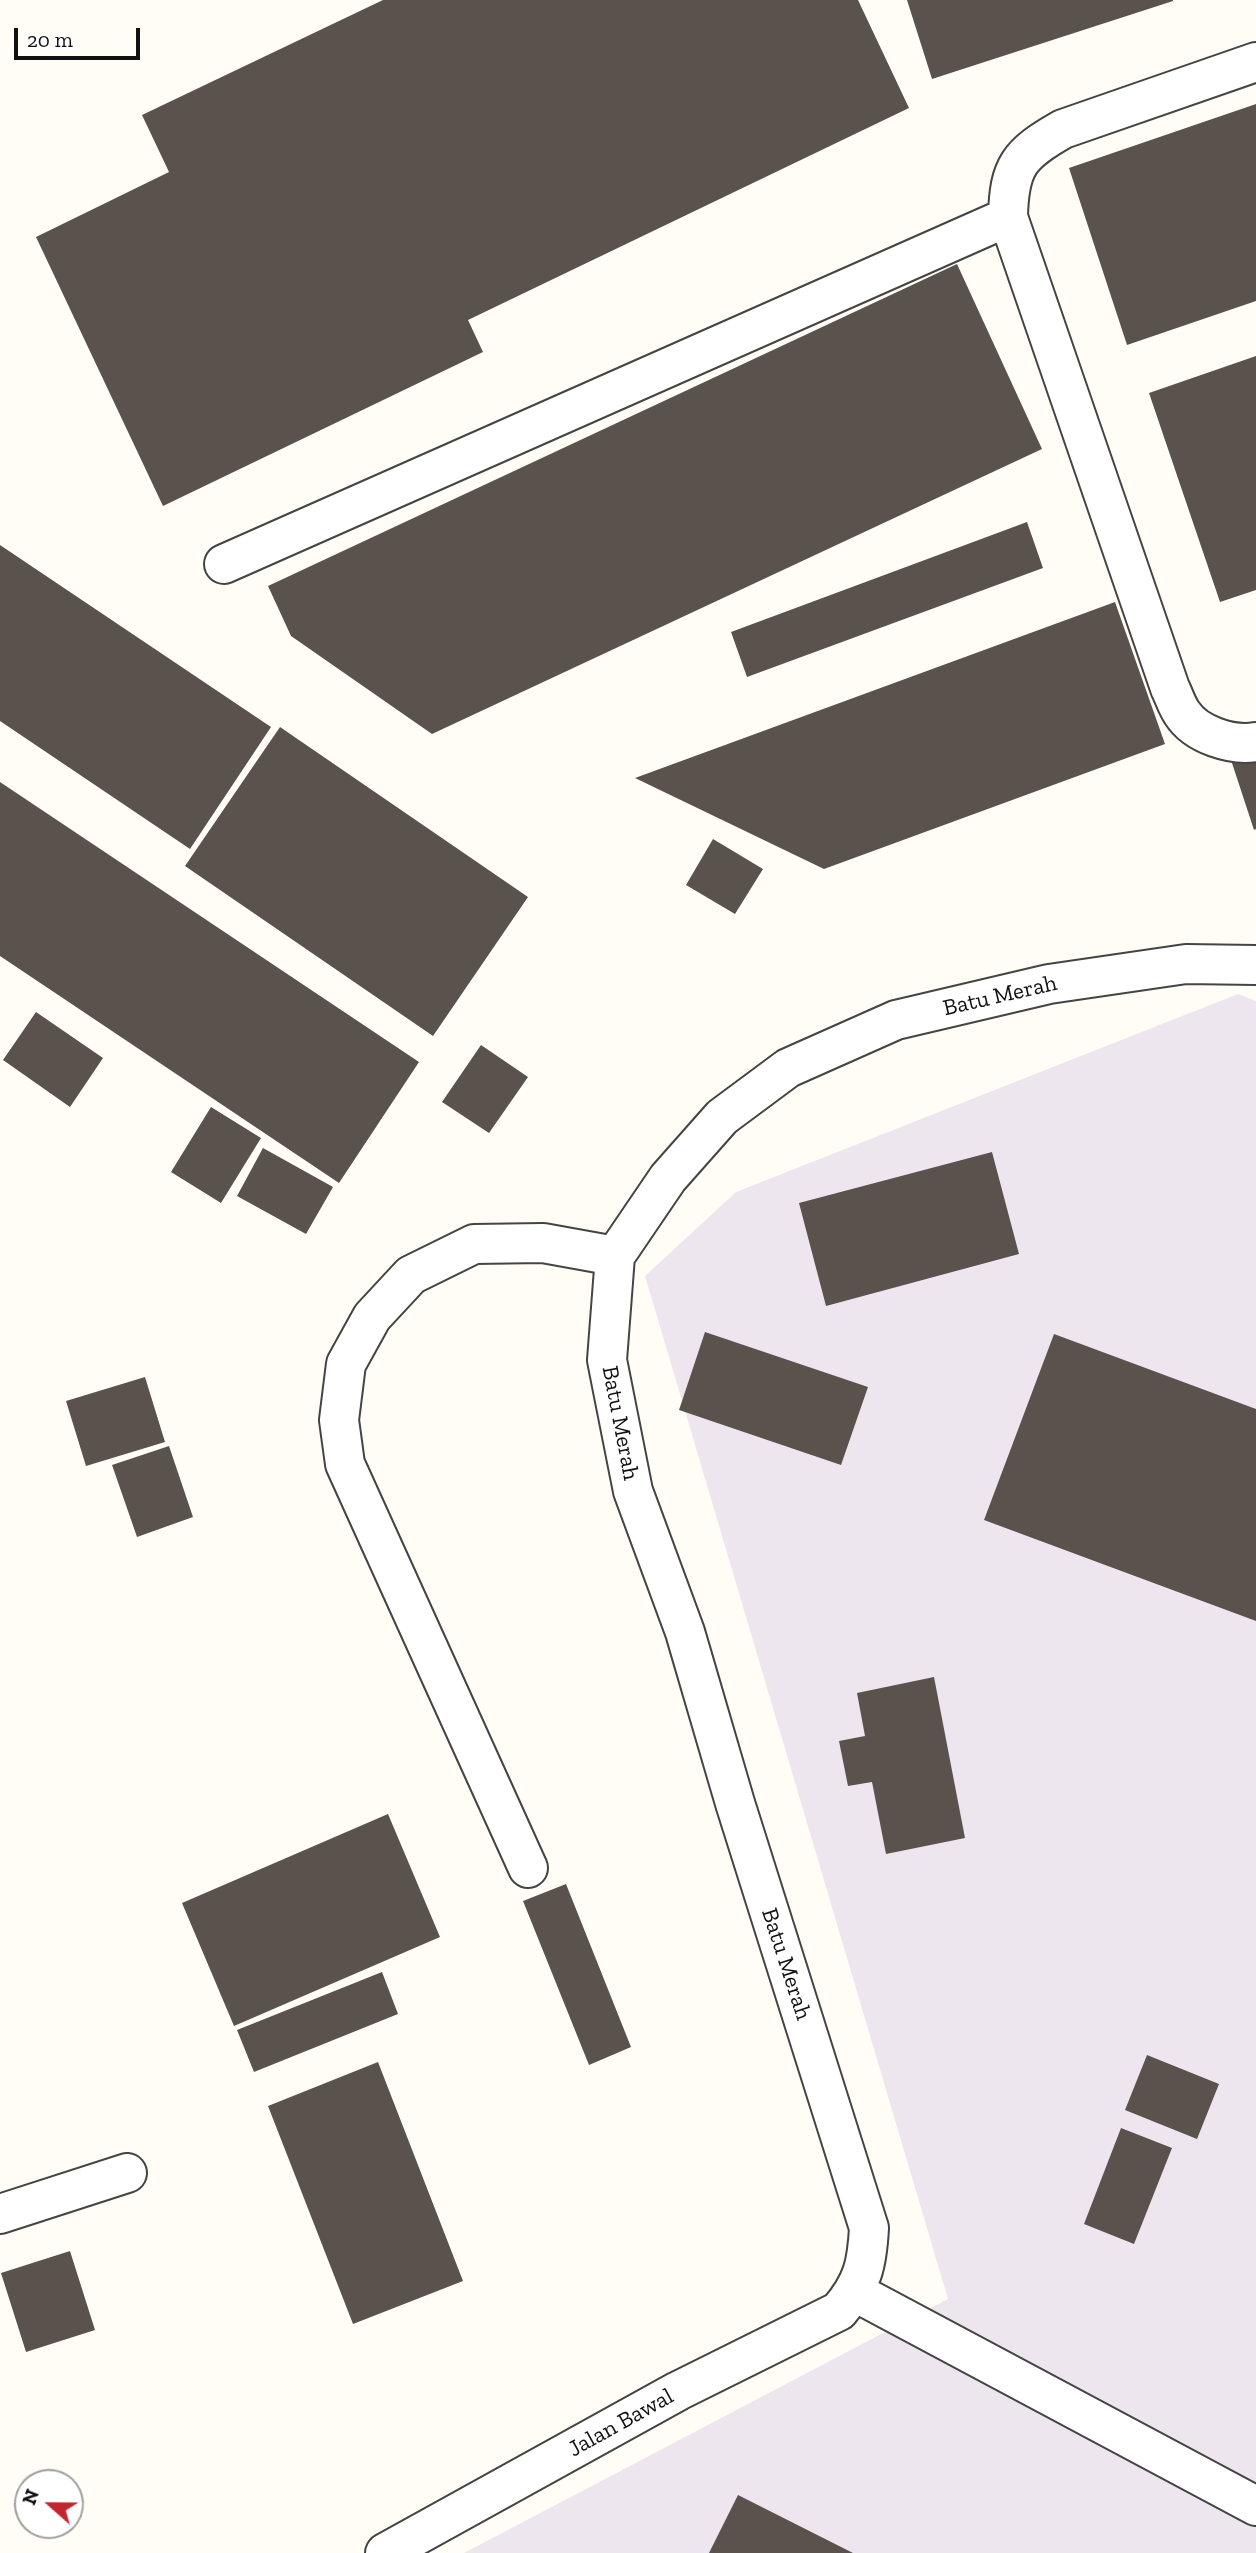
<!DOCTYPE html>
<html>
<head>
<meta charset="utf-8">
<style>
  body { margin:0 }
  #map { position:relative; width:1256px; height:2553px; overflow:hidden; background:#fffdf5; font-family:"Zilla Slab",serif }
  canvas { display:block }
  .north { position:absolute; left:14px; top:2469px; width:70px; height:70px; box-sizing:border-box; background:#fff; border:2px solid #a0a0a0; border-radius:50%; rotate:291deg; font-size:19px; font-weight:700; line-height:28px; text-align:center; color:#111 }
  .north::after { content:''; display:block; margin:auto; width:24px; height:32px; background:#c4262e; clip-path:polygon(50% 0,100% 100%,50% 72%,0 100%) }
  .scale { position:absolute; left:14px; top:28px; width:126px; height:32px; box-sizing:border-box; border:4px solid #111; border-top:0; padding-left:9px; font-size:21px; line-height:24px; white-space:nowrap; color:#111; -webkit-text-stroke:5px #fff; paint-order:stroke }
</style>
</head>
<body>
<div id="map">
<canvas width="1256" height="2553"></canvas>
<div class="north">N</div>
<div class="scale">20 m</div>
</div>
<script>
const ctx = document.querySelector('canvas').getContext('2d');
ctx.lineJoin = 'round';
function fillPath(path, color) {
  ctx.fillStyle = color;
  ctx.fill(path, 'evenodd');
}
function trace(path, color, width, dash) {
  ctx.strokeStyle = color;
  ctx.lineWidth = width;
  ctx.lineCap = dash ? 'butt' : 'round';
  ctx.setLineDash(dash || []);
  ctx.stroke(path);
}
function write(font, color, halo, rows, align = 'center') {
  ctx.font = font + ' "Zilla Slab",serif';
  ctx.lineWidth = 7;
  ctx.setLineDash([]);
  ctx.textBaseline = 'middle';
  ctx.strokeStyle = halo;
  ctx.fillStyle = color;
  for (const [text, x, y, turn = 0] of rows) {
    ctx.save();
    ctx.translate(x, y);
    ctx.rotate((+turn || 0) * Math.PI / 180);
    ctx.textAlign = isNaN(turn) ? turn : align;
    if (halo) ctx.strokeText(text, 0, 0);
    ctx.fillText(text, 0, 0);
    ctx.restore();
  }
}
const industrial = new Path2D(`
  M1238 994 1256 1001V2553H464L948 2299 645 1276 736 1192Z`);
const building = new Path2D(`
  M383 0H858L909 108 468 320 483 352 163 506 36 237 169 172 142 115Z
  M907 0H1173V1L932 79Z
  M1256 104V301L1127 345 1069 168Z
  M957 264 1042 449 432 734 291 636 268 586Z
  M1256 356V590L1220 602 1149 393Z
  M1027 522 1043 568 747 677 731 632Z
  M0 545 271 727 190 849 0 721Z
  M1115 602 1165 744 824 869 635 778Z
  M280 727 528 897 433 1036 185 866Z
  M1256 755V829L1254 830 1232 763Z
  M0 782 419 1062 339 1183 0 956Z
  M713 839 763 869 735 914 686 885Z
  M36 1012 103 1058 70 1107 3 1060Z
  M481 1045 528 1077 489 1133 442 1102Z
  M211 1107 261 1138 221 1203 171 1172Z
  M263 1148 333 1187 306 1234 237 1196Z
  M992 1152 1019 1254 826 1306 799 1203Z
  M705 1332 868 1387 841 1465 679 1410Z
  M1054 1334 1256 1409V1621L984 1520Z
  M145 1377 165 1442 86 1466 66 1401Z
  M169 1446 193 1517 137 1537 112 1465Z
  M934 1677 965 1838 886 1854 872 1782 848 1786 839 1741 865 1736 857 1693Z
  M388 1814 440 1937 234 2026 182 1903Z
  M566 1884 631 2047 589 2065 523 1901Z
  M382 1972 398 2014 254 2072 237 2030Z
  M1147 2055 1219 2084 1197 2139 1125 2110Z
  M378 2062 463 2281 353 2324 268 2106Z
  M1121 2128 1172 2148 1134 2244 1084 2224Z
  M70 2251 95 2330 26 2352 1 2273Z
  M738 2495 853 2553H709Z`);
const minor = new Path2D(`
  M1256 62 1063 129C1019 154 1009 166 1008 217L1170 688C1174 696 1177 706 1182 713 1196 735 1232 746 1256 742
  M224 564 1008 217
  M528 1868 345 1464 339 1420 346 1364 372 1317 411 1275 474 1244 543 1243 615 1256
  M0 2214 127 2173
  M855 2292 1256 2506
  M385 2553 678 2391 839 2311C863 2283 867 2264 869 2228L735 1803 685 1632 633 1491 607 1360 615 1256 668 1178 722 1117 788 1068 896 1020 1049 984 1186 964 1256 965`);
const streetNames = [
  ["Batu Merah",1000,996,-13],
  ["Batu Merah",620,1423,79],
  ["Batu Merah",786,1964,72],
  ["Jalan Bawal",621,2423,-29]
];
fillPath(industrial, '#eee6ef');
fillPath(building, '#5a524d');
trace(minor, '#444', 42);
trace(minor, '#fff', 38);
write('23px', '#111', '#fff', streetNames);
</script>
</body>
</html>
